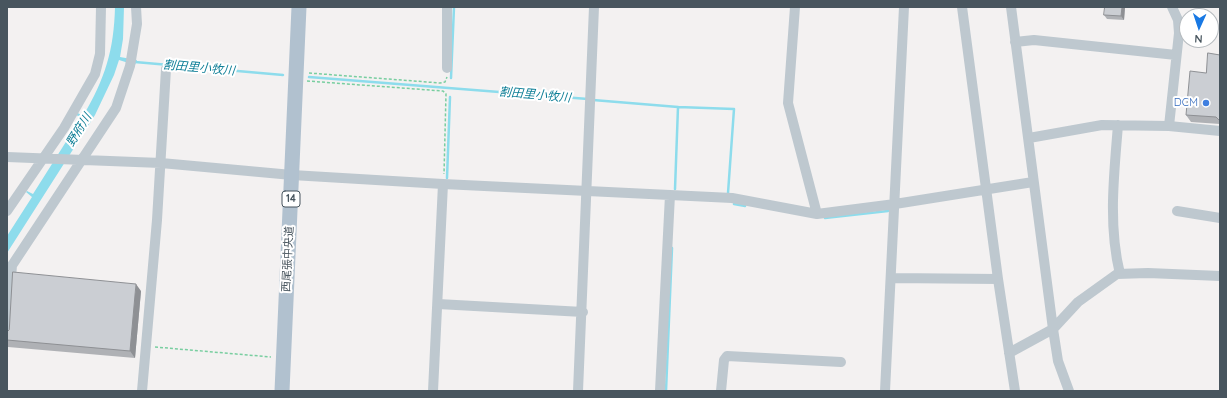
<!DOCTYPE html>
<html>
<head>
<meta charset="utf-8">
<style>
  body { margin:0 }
  #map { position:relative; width:1227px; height:398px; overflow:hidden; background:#f3f1f1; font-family:Quicksand,sans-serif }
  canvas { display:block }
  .frame { position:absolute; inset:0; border:8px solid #48555e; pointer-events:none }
  .north { position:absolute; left:1179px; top:8px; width:40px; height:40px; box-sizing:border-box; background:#fff; border:1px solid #b6bbbf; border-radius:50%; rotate:183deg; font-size:11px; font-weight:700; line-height:16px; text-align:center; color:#48555e }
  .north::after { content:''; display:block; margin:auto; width:14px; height:18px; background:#1979e4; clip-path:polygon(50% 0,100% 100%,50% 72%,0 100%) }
</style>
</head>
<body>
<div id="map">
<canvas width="1227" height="398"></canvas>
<div class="frame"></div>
<div class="north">N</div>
</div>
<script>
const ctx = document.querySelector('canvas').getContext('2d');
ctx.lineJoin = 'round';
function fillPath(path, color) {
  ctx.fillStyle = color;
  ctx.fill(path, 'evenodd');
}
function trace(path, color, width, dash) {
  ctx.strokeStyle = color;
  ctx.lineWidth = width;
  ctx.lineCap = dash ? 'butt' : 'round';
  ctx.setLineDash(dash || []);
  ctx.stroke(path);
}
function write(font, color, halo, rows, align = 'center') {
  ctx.font = font + ' Quicksand,"Noto Sans JP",sans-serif';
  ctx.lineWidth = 4;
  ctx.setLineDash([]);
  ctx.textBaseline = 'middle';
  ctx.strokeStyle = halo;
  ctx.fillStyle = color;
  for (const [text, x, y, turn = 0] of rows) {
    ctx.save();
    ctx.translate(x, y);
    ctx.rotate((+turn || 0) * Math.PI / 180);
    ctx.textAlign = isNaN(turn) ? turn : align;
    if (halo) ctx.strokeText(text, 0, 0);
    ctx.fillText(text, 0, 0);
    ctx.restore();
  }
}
const water = new Path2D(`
  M115 7H124L123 39 120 57 137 60 135 65 119 60 114 75 95 115 7 253V236L32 197 26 192 27 191 33 194 81 118 75 114 76 112 83 116C105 79 114 50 115 7Z`);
const stream = new Path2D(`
  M135 62 283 75
  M309 77 588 99
  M451 78 454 7
  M593 100 678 107 675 189
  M678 107 734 109 728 193
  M447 178 450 97
  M734 204 745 206
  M825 218 888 211
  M666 391 672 248`);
const path = new Path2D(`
  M309 73 440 83 445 82 447 77
  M307 81 443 91 446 94 444 174
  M155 347 271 357`);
const street = new Path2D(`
  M795 7 788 103 817 214
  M962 7 998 279 1015 391
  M1011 7 1053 329 1058 361 1069 391
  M1015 42 1034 40 1176 55
  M447 68V7
  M1118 125C1114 175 1108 225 1120 274
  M1169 126 1179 33 1178 20 1172 7
  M1029 138 1102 125 1169 126 1220 131
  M7 157 161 163 292 175 443 184 732 198 817 214 895 204 1033 182
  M7 211 64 128 95 74 100 54 101 7
  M1177 211 1220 218
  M7 273 116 108 130 66 137 24 136 7
  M891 278 998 279
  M438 304 583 312
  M7 337 12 265
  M1009 353 1053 329 1078 302 1117 274 1148 273 1220 276
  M142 391 157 220 166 69
  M433 391 443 184
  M578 391 594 7
  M660 391 670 195
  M721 391 724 360 727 356 841 362
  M885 391 904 7`);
const primary = new Path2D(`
  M282 391 299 7`);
const wall = new Path2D(`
  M1125 7 1124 20 1107 19 1104 15Z
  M1220 55V124L1191 122 1186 115 1206 73Z
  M141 291 135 358 8 347 7 346V332Z`);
const shadedWall = new Path2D(`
  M1122 7H1125L1124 20 1121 16Z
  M136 284 141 291 135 358 130 351Z`);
const building = new Path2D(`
  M1105 7H1122L1121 16 1104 15Z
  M1208 53 1220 55V121L1216 117 1186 115 1190 71 1206 73Z
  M13 272 136 284 130 351 7 340V332L9 330Z`);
const markers = [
  [1206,103,4,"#3f7fe0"]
];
const shields = [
  [291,199,18]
];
const shieldNames = [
  ["14",291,199]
];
const shopNames = [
  ["DCM",1198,103]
];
const streetNames = [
  ["西尾張中央道",288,259,-87]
];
const waterNames = [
  ["割田里小牧川",199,68,5],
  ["割田里小牧川",535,95,5],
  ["野府川",79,130,-58]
];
fillPath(water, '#8ddcec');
trace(stream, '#8ddcec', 2.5);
trace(path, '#78cea0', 1.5, [3, 2]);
trace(street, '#bec8cf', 10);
trace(primary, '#b1c1cf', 15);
fillPath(wall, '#afb1b5');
fillPath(shadedWall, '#8e9094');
fillPath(building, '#cbced3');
trace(building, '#8e9094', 1);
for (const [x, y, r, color] of markers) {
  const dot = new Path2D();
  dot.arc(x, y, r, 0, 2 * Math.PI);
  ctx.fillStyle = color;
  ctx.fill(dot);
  trace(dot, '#fff', 1.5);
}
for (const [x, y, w] of shields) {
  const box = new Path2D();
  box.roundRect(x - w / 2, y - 8, w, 16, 3);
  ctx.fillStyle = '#fff';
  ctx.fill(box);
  trace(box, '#48555e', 1);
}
write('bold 10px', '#48555e', null, shieldNames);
write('11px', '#366cbe', '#fff', shopNames, 'right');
write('11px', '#48555e', '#fff', streetNames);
write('italic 12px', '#0d7e96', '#fff', waterNames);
</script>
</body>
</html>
